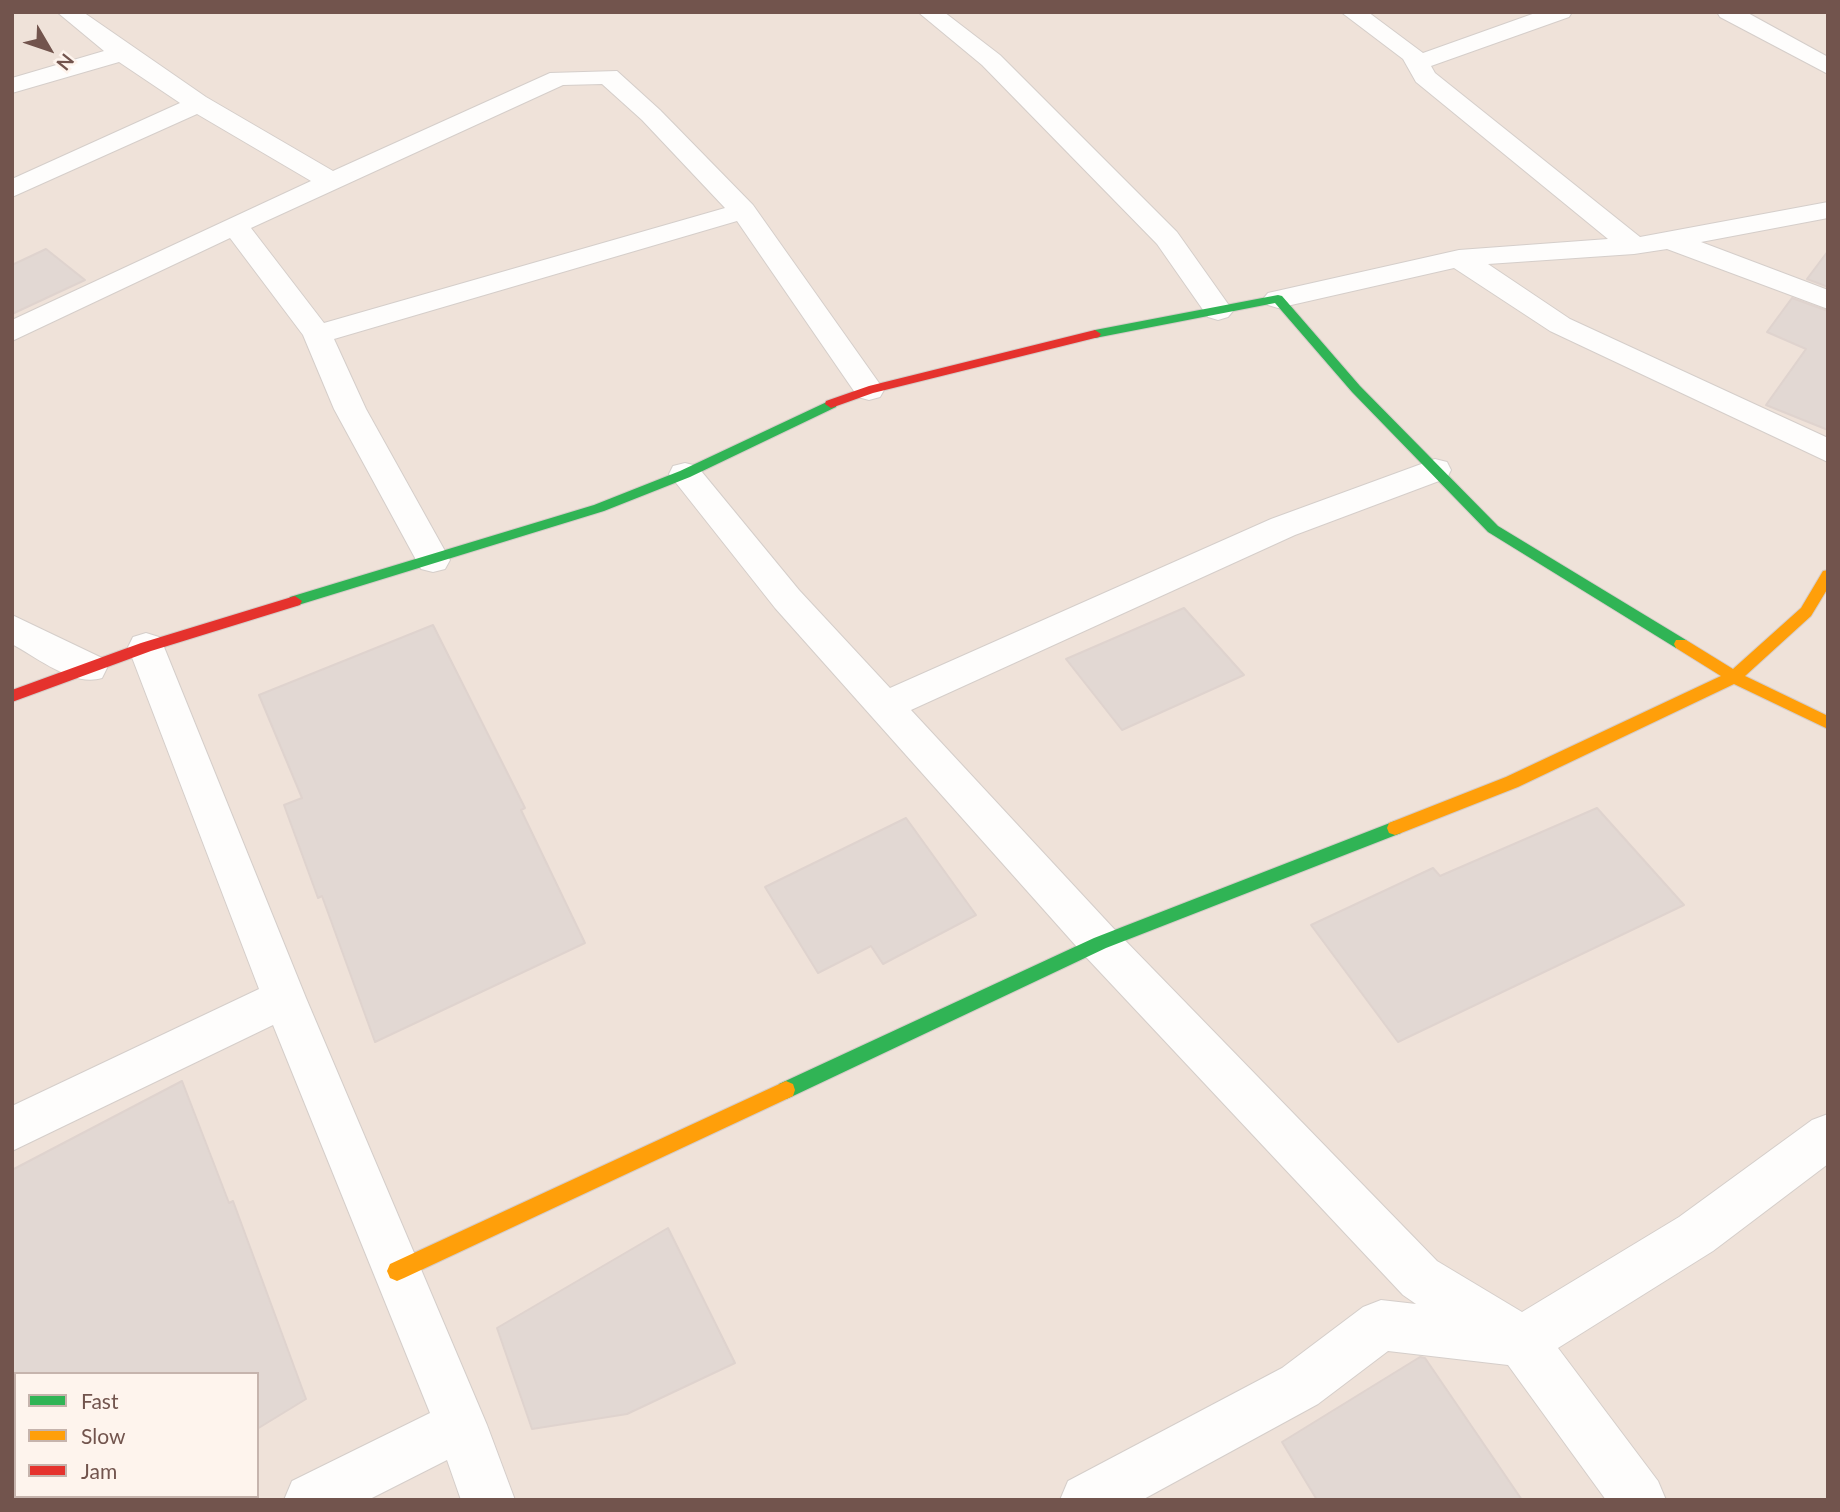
<!DOCTYPE html>
<html>
<head>
<meta charset="utf-8">
<style>
  body { margin:0 }
  #map { position:relative; width:1840px; height:1512px; overflow:hidden; background:#f6f1eb; font-family:Lato,sans-serif }
  canvas { display:block }
  .frame { position:absolute; inset:0; border:14px solid #72544d; pointer-events:none }
  .legend { position:absolute; left:14px; top:1372px; width:245px; height:126px; box-sizing:border-box; background:#fef4ed; border:2px solid #c6b4ad; margin:0; padding:9px 12px; list-style:none; font-size:21px; color:#72544d }
  .legend li { display:flex; align-items:center; gap:14px; height:35px }
  .legend b { width:35px; border:2px solid #c6b4ad }
  .north { position:absolute; left:14px; top:14px; width:70px; height:70px; -webkit-text-stroke:5px #fef4ed; paint-order:stroke; rotate:129deg; font-size:19px; font-weight:700; line-height:28px; text-align:center; color:#72544d }
  .north::after { content:''; display:block; margin:auto; width:24px; height:32px; background:#72544d; clip-path:polygon(50% 0,100% 100%,50% 72%,0 100%) }
</style>
</head>
<body>
<div id="map">
<canvas width="1840" height="1512"></canvas>
<div class="frame"></div>
<ul class="legend">
<li><b style="height:9px;background:#30b455"></b>Fast</li>
<li><b style="height:9px;background:#ff9f0a"></b>Slow</li>
<li><b style="height:9px;background:#e5322d"></b>Jam</li>
</ul>
<div class="north">N</div>
</div>
<script>
const ctx = document.querySelector('canvas').getContext('2d');
ctx.lineJoin = 'round';
function fillPath(path, color) {
  ctx.fillStyle = color;
  ctx.fill(path, 'evenodd');
}
function trace(path, color, width, dash) {
  ctx.strokeStyle = color;
  ctx.lineWidth = width;
  ctx.lineCap = dash ? 'butt' : 'round';
  ctx.setLineDash(dash || []);
  ctx.stroke(path);
}
const residential = new Path2D(`
  M12 12H1828V1500H12ZM16 1374H257V1496H16Z`);
const building = new Path2D(`
  M46 249 85 280 12 314V265Z
  M1828 251V287L1807 279Z
  M1792 298 1828 311V430L1766 405 1806 349 1767 332Z
  M1184 608 1244 675 1122 730 1066 659Z
  M433 625 525 808 521 810 585 943 375 1042 322 896 318 898 284 805 302 798 259 695Z
  M1597 808 1684 905 1398 1042 1311 925 1433 868 1440 876Z
  M906 818 976 915 883 964 871 946 818 973 765 887Z
  M182 1081 229 1203 233 1201 306 1399 257 1429V1374H12V1170Z
  M668 1228 735 1363 627 1414 532 1429 497 1328Z
  M1420 1357 1425 1358 1522 1500H1317L1282 1442Z`);
const street = new Path2D(`
  M57 12H83L206 97 333 171 550 73 617 71 660 110 753 205 884 390 880 397 869 400 858 397 737 221 334 339 366 409 450 560 445 569 433 572 421 569 334 409 303 335 230 238 12 341V320L311 181 197 114 12 197V179L180 103 119 62 12 93V78L104 51ZM602 84 642 120 725 208 324 323 251 228 563 85Z
  M918 12H944L1000 55 1177 232 1233 311 1228 317 1218 320 1208 317 1157 244 982 65Z
  M1341 12H1368L1423 53 1538 12H1572L1569 17 1431 66 1435 73 1640 237 1828 202V218L1701 242 1828 290V309L1667 249 1634 254 1488 264 1570 319 1828 438V462L1550 331 1454 268 1278 308 1268 305 1263 299 1268 293 1459 250 1608 239 1416 82 1403 59Z
  M1717 12H1746L1828 57V74L1720 17Z
  M1435 459 1447 462 1451 470 1447 478 1295 535 911 710 1115 930 1437 1261 1522 1312 1679 1217 1812 1120 1828 1114V1164L1713 1251 1558 1348 1658 1481 1666 1500H1606L1508 1365 1388 1351 1318 1404 1142 1500H1060L1068 1481 1282 1368 1363 1307 1381 1300 1416 1304 1403 1295 1085 956 775 608 669 474 673 466 685 463 697 466 799 590 890 688 1271 519Z
  M12 615 102 658 107 668 102 678C73 687 38 658 12 644Z
  M146 633 159 637 164 647 306 998 487 1425 515 1500H461L447 1460 368 1500H284L292 1481 430 1413 273 1025 12 1151V1106L259 989 128 647 133 637Z`);
const fast = new Path2D(`
  M1278 295 1282 296 1360 386 1498 526 1686 640 1688 644 1686 648H1676L1488 532 1352 392 1275 303 1095 338 1089 334 1095 330Z
  M831 400 837 404 836 407 690 477 604 511 295 606 288 601 290 597 594 505 680 471Z
  M1395 821 1401 823 1403 828 1401 833 1106 948 793 1096 786 1099 779 1096 777 1090 779 1084 1094 938Z`);
const slow = new Path2D(`
  M1828 570V588L1811 616 1745 676 1828 716V729L1734 684 1518 787 1401 833 1395 835 1389 833 1387 828 1389 823 1506 777 1721 676 1676 648 1674 644 1676 640H1686L1733 669 1801 608 1823 571Z
  M786 1081 793 1084 795 1090 793 1096 404 1278 397 1281 390 1278 387 1271 390 1264Z`);
const jam = new Path2D(`
  M1095 330 1101 334 1099 337 873 393 831 408 825 404 826 401 869 386Z
  M295 596 302 601 300 605 151 651 12 702V690L141 643Z`);
fillPath(residential, '#efe2d9');
fillPath(building, '#e2d8d3');
trace(building, '#dfd3ce', 2);
trace(street, '#d5ceca', 2);
trace(fast, '#d5ccc8', 2);
trace(slow, '#d5ccc8', 2);
trace(jam, '#d5ccc8', 2);
fillPath(street, '#fefdfc');
fillPath(fast, '#30b455');
fillPath(slow, '#ff9f0a');
fillPath(jam, '#e5322d');
</script>
</body>
</html>
